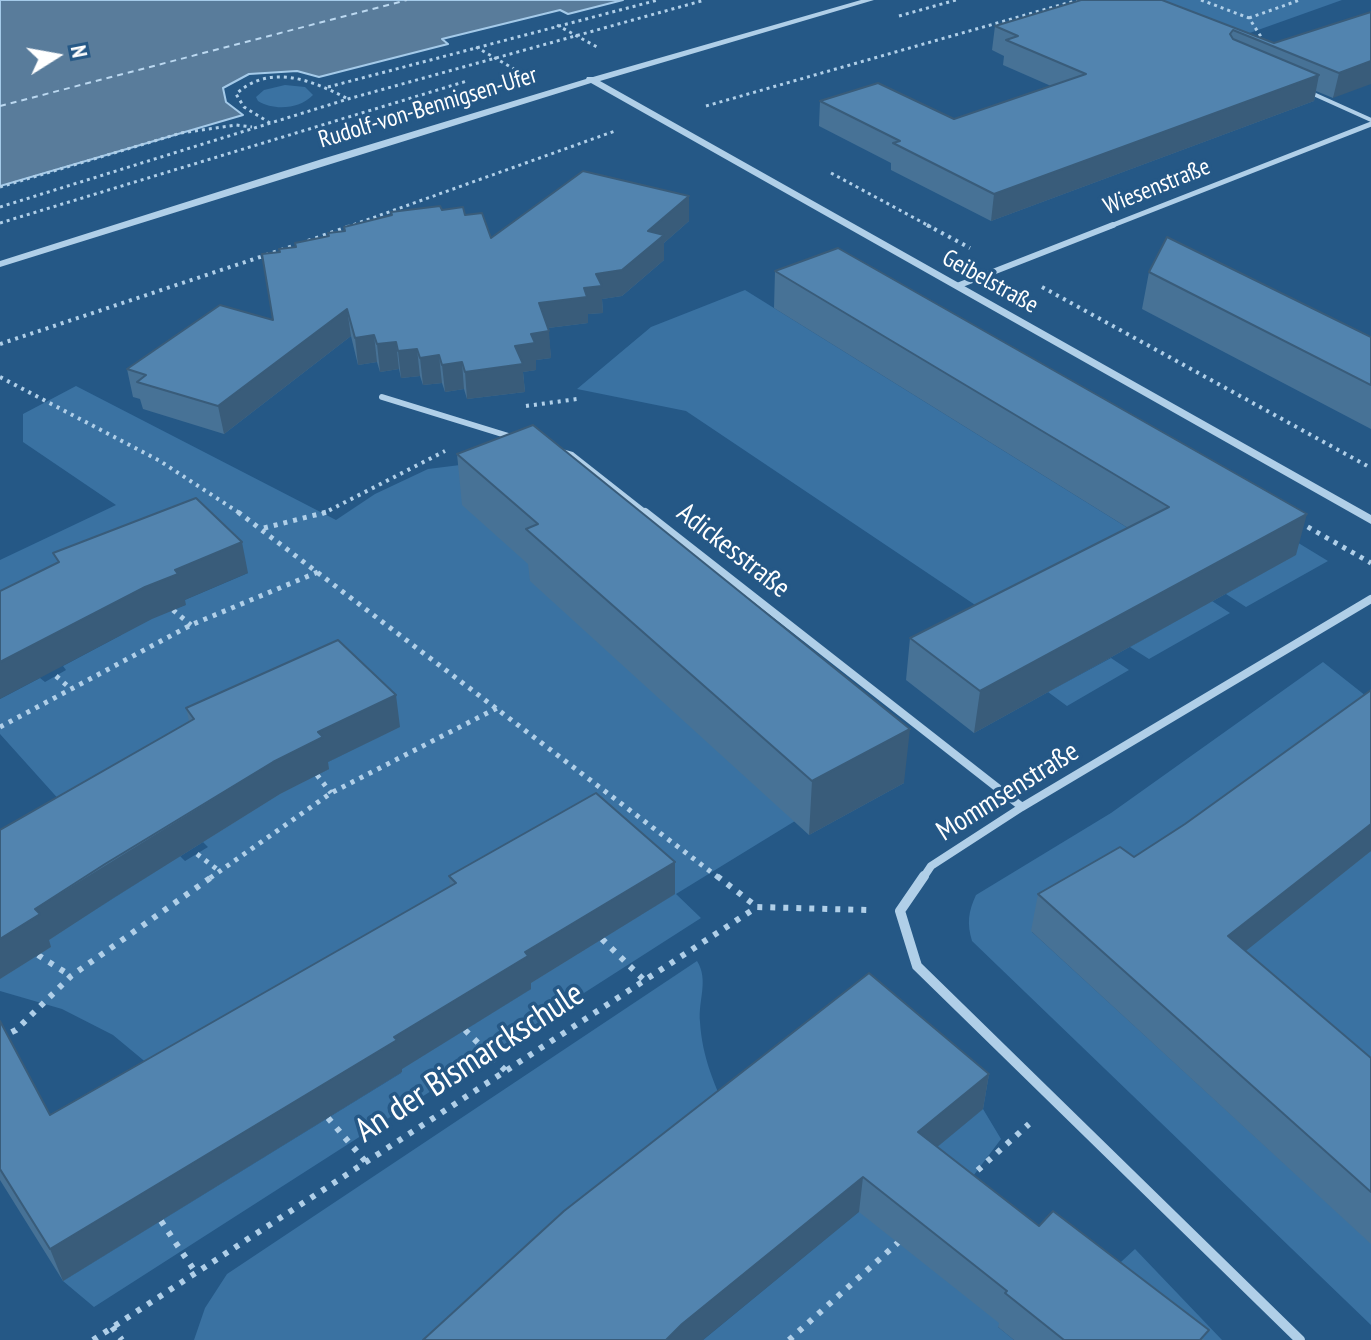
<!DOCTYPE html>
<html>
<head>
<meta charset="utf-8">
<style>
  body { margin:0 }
  #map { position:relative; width:1371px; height:1340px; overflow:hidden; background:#255886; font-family:"PT Sans Narrow",sans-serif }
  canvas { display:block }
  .north { position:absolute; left:16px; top:16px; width:80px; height:80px; -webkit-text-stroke:6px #255886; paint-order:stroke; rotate:79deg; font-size:22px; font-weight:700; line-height:32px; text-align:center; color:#fff }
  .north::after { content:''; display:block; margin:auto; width:28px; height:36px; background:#fff; clip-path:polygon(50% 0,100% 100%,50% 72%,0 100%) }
</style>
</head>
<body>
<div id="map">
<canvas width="1371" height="1340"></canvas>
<div class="north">N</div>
</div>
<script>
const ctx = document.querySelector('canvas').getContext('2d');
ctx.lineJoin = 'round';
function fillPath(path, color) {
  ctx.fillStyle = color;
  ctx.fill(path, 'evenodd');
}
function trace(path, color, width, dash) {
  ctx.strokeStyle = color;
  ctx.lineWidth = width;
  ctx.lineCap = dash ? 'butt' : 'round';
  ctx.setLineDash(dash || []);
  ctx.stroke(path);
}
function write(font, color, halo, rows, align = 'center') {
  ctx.font = font + ' "PT Sans Narrow",sans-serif';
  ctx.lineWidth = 7;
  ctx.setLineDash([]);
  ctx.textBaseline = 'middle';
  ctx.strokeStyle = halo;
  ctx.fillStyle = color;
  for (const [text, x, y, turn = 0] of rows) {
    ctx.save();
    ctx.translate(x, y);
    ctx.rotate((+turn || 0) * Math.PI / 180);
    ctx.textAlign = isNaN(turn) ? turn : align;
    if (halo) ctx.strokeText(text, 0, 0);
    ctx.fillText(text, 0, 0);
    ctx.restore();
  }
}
const green = new Path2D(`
  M1151 0H1342L1244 35Z
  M285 85 305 87 313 95C300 109 274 111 258 101L256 97 264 90Z
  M745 290 1160 548 1008 627 686 411 577 389 651 327Z
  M76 386 336 520 375 494 428 469 484 462 542 576 795 821 676 894 701 918 94 1307 63 1281 401 1073 400 1070 531 989 528 984 675 894 172 1084 113 1035 62 1009 0 991V970L180 856 185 861 208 847 203 842 258 796 305 781 329 769 324 764 399 727 80 823 0 734V699L40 678 45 682 66 670 63 666 121 635 115 630 185 605 182 601 248 573 0 627V560L116 505 23 442V414Z
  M1198 482 1328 561 1246 607 1226 594 1295 555Z
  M1212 601 1230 613 1149 659 1130 647Z
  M1111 658 1129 670 1067 706 1048 692Z
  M1323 662 1371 700 1032 932 1371 1243V1325L972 941C967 924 968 912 976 895L1111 813Z
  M1371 851V1109L1197 957Z
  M697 961C709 980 698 1000 700 1022 702 1057 715 1086 729 1117L474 1340H194L205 1308 227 1274Z
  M983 1109 1001 1139 955 1200 1022 1301 998 1327 1014 1340H703Z
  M1135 1249 1222 1340H1167L1096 1285Z`);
const water = new Path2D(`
  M0 0H623L568 14 560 10 442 39 448 44 319 77 297 71 249 74 223 88 226 102 243 115 0 186Z`);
const ferry = new Path2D(`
  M0 106 407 0`);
const pathFar3 = new Path2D(`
  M1201 0 1249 18 1265 43
  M899 16 956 0
  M1249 18 1300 0
  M557 25 597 47
  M476 47 514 69
  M328 87 658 0
  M706 106 1078 0
  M270 123 244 107 236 94C270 63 312 80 348 99
  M831 173 931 227
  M0 187 181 133 236 125 252 127
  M0 207 348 99 705 0
  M0 223 467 81
  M347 227 615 131`);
const pathFar2 = new Path2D(`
  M927 225 970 248
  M308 241 353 225
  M1042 287 1371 468
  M0 344 299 244
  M0 377 160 461 241 514
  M526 406 577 399
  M322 514 445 451`);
const pathFar1 = new Path2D(`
  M238 512 719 878
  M1299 522 1371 563
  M264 528 327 512
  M173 610 191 625
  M56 676 71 689
  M0 727 191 625 318 572
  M317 775 331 793
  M197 854 218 870
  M210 878 331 793 497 708`);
const path = new Path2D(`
  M717 876 757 907
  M602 939 644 980
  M38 955 71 976
  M465 1030 506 1071
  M0 1038 16 1030 71 976 213 876
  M328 1118 366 1162
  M968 1179 1029 1124
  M161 1221 196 1273
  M112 1327 122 1340
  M93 1340 757 907 867 910
  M789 1340 902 1239`);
const service = new Path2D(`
  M1309 92 1371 120`);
const minorFar3 = new Path2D(`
  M1108 227 1371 124`);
const minorFar2 = new Path2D(`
  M957 286 1113 225
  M382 397 515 438
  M558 451 572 455 647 514`);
const minorFar1 = new Path2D(`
  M645 512 1022 807
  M923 878 931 866 1022 807 1371 599`);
const minor = new Path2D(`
  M924 876 900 911 917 966 1300 1340`);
const tertiary = new Path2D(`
  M861 0H874L600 81 1371 515V524L591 83 0 267V261L322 159 586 79 587 77H593Z`);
const wall = new Path2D(`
  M1162 0 1274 43 1371 12 1333 98 1316 91 1314 101 991 221 891 170V163L819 126 820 101 954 119 1051 86 1003 65 1004 56 992 50 995 26Z
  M689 196V221L664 243V260L622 296 602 299 603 313 588 314V323L548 328 551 358 536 360V370L523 372 525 392 467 399 464 389 445 392 442 383 423 385 420 376 401 378 399 369 380 372 377 362 358 365 351 336 224 434 143 409 140 399 133 397 127 369 273 320 279 252 391 215V212L442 210 465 215 491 238Z
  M775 271 1296 555 974 733 906 680 910 638 1128 528 774 308Z
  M1149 272 1371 337V429L1142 309Z
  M457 454 904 783 809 835 530 581 528 564 462 505Z
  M186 708 400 727 328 762 329 769 280 794 115 897 49 940 51 947 0 979V830L189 721Z
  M1371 851 1245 951 1371 1058V1244L1031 931 1038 894 1134 857Z
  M449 876 675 894 531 983V989L402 1069V1072L63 1281 0 1180V1021L50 1115 450 886Z
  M989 1074 983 1109 937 1147 1039 1226 1205 1340H1014L998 1327 999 1323 859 1212 423 1340Z`);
const shadedWall = new Path2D(`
  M1371 61V84L1333 98 1339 73Z
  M1319 75 1314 101 991 221 994 194Z
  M689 196V221L664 243V260L622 296 602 299 603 313 588 314V323L540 329 539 303 584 288 596 274Z
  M347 309 351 336 224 434 218 406Z
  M549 331 551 358 536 360V370L523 372 525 392 467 399 465 372 515 346 531 334Z
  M374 335 377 362 358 365 355 338Z
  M396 342 399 369 380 372 377 344Z
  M417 349 420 376 401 378 398 351Z
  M439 355 442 383 423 385 420 358Z
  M462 362 464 389 445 392 442 365Z
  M1307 514 1296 555 974 733 980 691Z
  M242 542 248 573 185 600 186 605 152 619 0 699V662L175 570Z
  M396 695 400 727 328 762 329 769 280 794 115 897 49 940 51 947 0 979V939L35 909 273 762 318 732Z
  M910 729 904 783 809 835 812 781Z
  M1371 824V851L1217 974 1228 936Z
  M675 862V894L531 983V989L402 1069V1072L63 1281 50 1249 394 1037 525 952Z
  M989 1074 983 1109 913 1167 918 1132Z
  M863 1177 859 1212 703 1340H666L682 1324Z`);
const building = new Path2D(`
  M1081 0H1162L1274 43 1371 12V61L1339 73 1233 30 1230 34 1233 39 1319 75 994 194 893 143 900 141 820 101 878 83 954 119 1086 74 1006 40 1018 36 995 26Z
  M583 171 689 196 648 231 664 235 622 270 596 274 602 286 584 288 587 297 539 303 549 331 531 334 535 343 515 346 523 364 465 372 462 362 442 365 439 355 420 358 417 349 398 351 396 342 377 344 374 335 355 338 347 309 218 406 137 382 146 375 127 369 220 305 273 320 262 254 280 252 279 249 296 247 295 243 329 236 328 233 345 231 344 227 392 215 391 212 440 206 442 210 463 207 465 215 482 213 491 238Z
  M1167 237 1371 337V385L1149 272Z
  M838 248 1307 514 980 691 910 638 1169 507 775 271Z
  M533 425 910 729 812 781 526 529 538 524 457 454Z
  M196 498 242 542 175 570 178 574 145 587 0 662V591L59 562 53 553Z
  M338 640 396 695 318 732 323 737 273 762 105 864 35 909 40 914 0 939V830L194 719 186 708Z
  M1371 690V824L1228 936 1371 1058V1192L1038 894 1120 847 1134 857 1185 824Z
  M596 793 675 862 525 952 528 956 394 1037 397 1040 50 1249 0 1169V1021L50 1115 456 883 449 876Z
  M869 973 989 1074 918 1132 1039 1226 1053 1211 1209 1330 1200 1340H1064L1005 1293 1007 1291 863 1177 682 1324 666 1340H423L564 1211Z`);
const farStreetnames = [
  ["Rudolf-von-Bennigsen-Ufer",428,108,-17],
  ["Wiesenstraße",1157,187,-22],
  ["Geibelstraße",990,282,29]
];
const streetNames = [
  ["Adickesstraße",733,551,38],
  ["Mommsenstraße",1008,792,-32]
];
const nearStreetnames = [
  ["An der Bismarckschule",470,1063,-33]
];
fillPath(green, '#3a72a2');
fillPath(water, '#597c9b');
trace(water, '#a4cae9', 2);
trace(ferry, '#bbd8f0', 2, [6, 5]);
trace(pathFar3, '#b0cfe8', 3, [3, 4]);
trace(pathFar2, '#b0cfe8', 4, [3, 5]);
trace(pathFar1, '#b0cfe8', 5, [4, 6]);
trace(path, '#b0cfe8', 6, [5, 8]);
trace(service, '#b0cfe8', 4);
trace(minorFar3, '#b0cfe8', 5);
trace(minorFar2, '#b0cfe8', 6);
trace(minorFar1, '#b0cfe8', 8);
trace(minor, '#b0cfe8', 10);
fillPath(tertiary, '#b0cfe8');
fillPath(wall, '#477296');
fillPath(shadedWall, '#395c7a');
fillPath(building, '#5284af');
trace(building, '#395c7a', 2);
write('24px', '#fff', '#255886', farStreetnames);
write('28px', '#fff', '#255886', streetNames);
write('34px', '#fff', '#255886', nearStreetnames);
</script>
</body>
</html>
